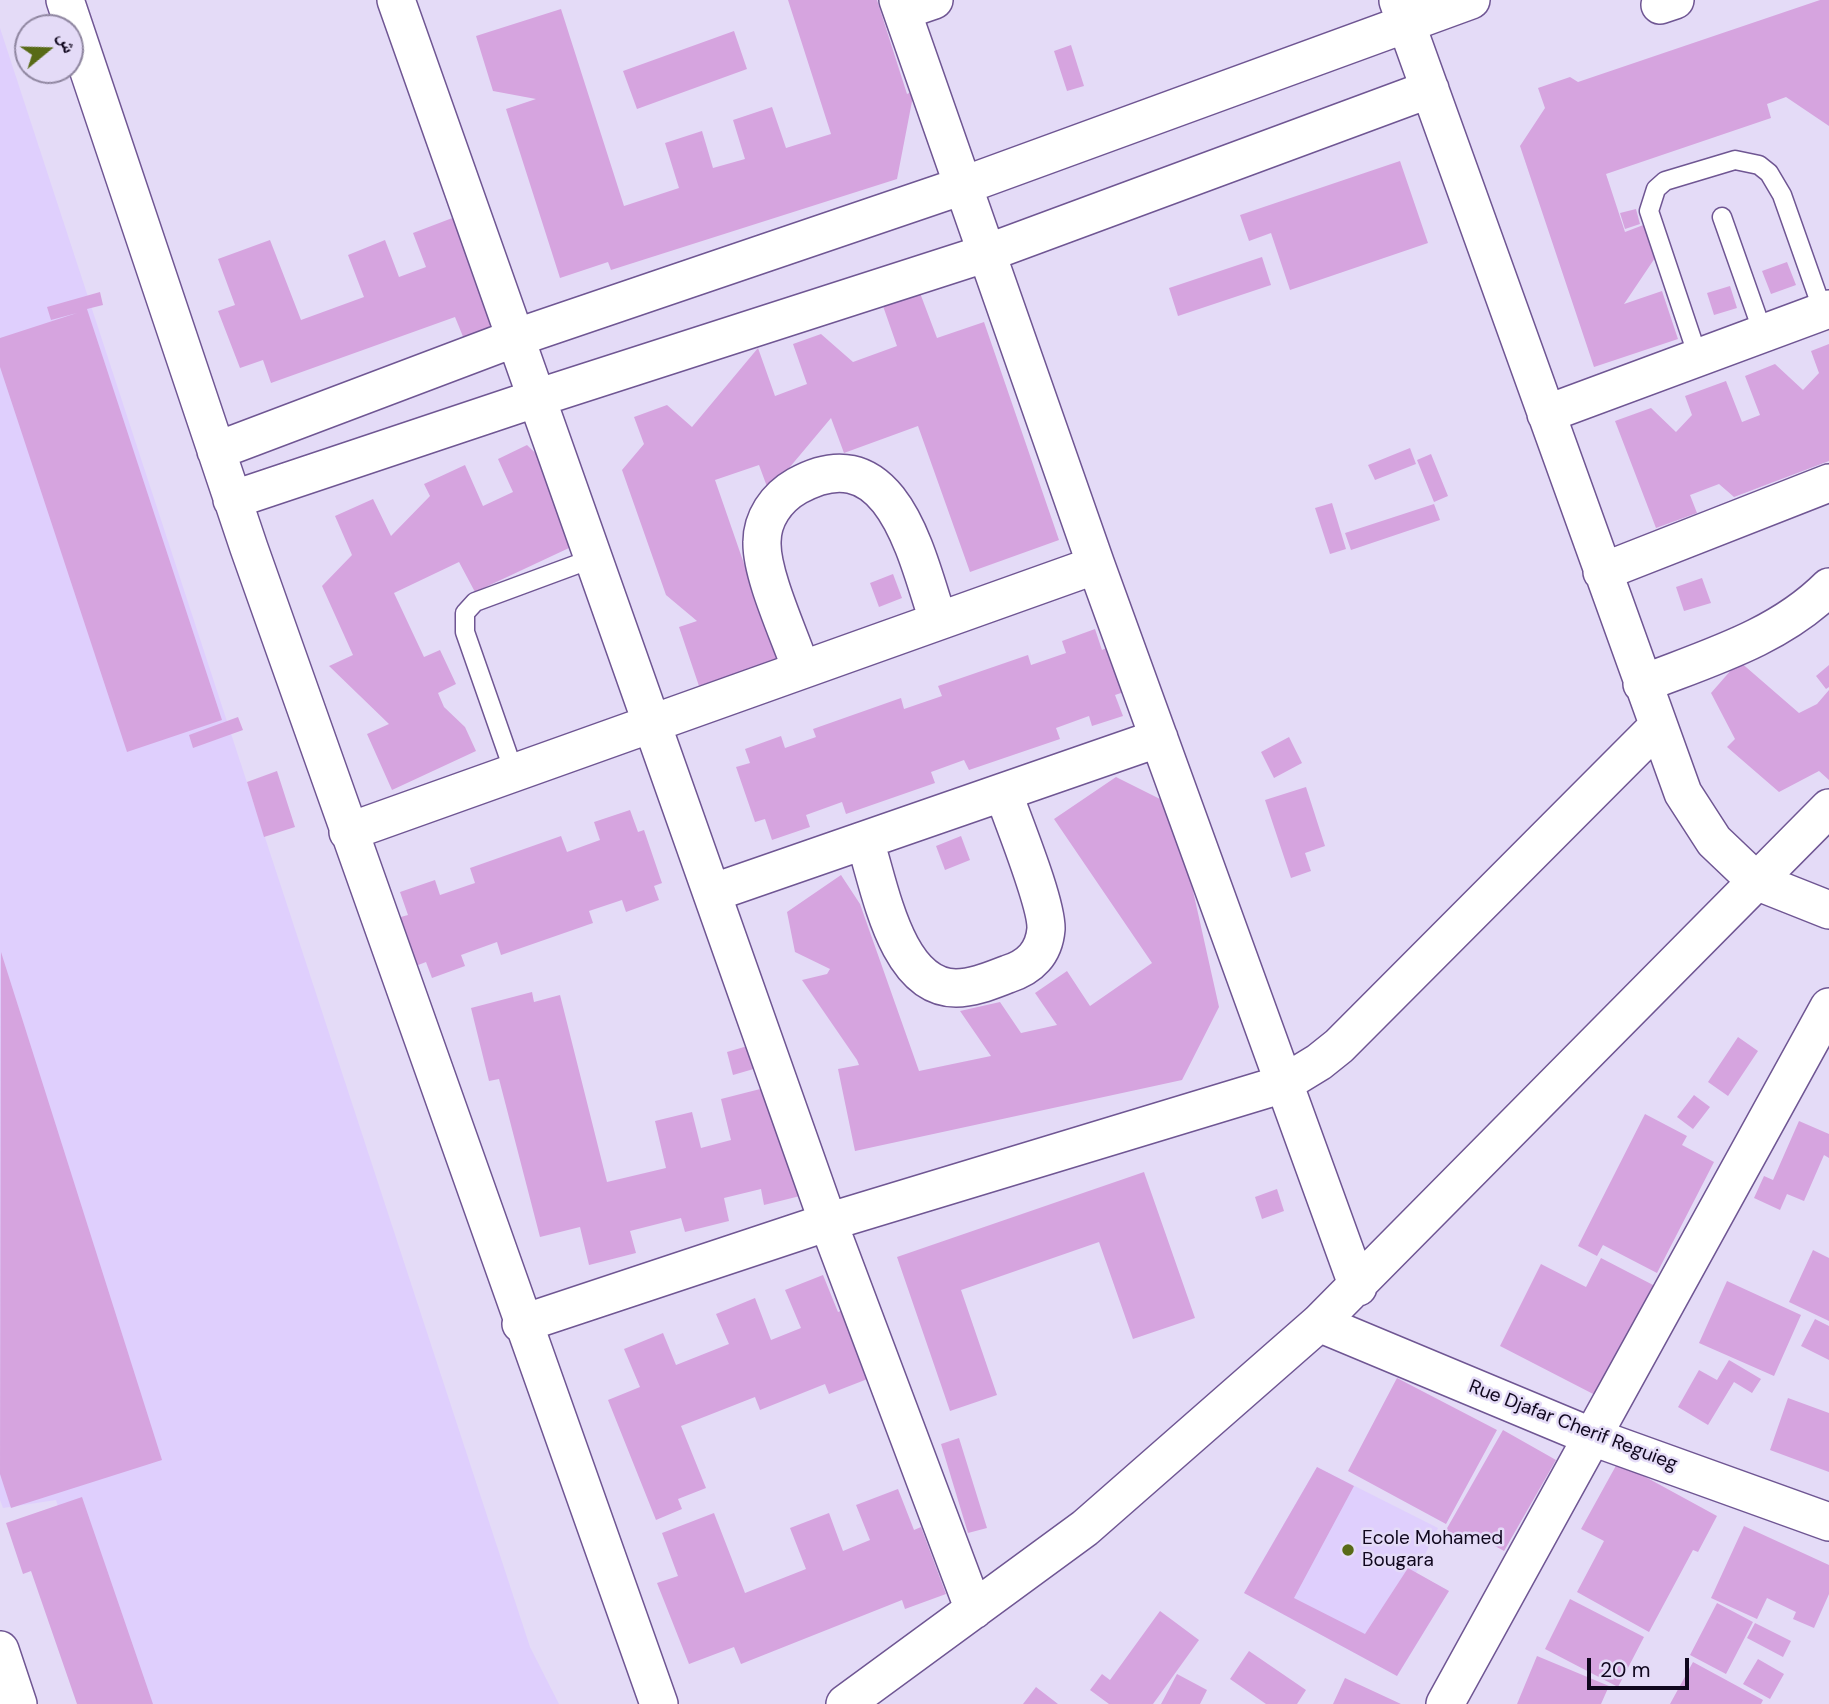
<!DOCTYPE html>
<html>
<head>
<meta charset="utf-8">
<style>
  body { margin:0 }
  #map { position:relative; width:1829px; height:1704px; overflow:hidden; background:#e4dbf7; font-family:"DM Sans","Noto Naskh Arabic",sans-serif }
  canvas { display:block }
  .north { position:absolute; left:14px; top:14px; width:70px; height:70px; box-sizing:border-box; background:#e4dbf7; border:2px solid #8f86a0; border-radius:50%; rotate:71deg; font-size:19px; font-weight:700; line-height:28px; text-align:center; color:#10071e }
  .north::after { content:''; display:block; margin:auto; width:24px; height:32px; background:#586a16; clip-path:polygon(50% 0,100% 100%,50% 72%,0 100%) }
  .scale { position:absolute; left:1587px; top:1658px; width:102px; height:32px; box-sizing:border-box; border:4px solid #10071e; border-top:0; padding-left:9px; font-size:21px; line-height:24px; white-space:nowrap; color:#10071e; -webkit-text-stroke:5px #e4dbf7; paint-order:stroke }
</style>
</head>
<body>
<div id="map">
<canvas width="1829" height="1704"></canvas>
<div class="north">ش</div>
<div class="scale">20 m</div>
</div>
<script>
const ctx = document.querySelector('canvas').getContext('2d');
ctx.lineJoin = 'round';
function fillPath(path, color) {
  ctx.fillStyle = color;
  ctx.fill(path, 'evenodd');
}
function trace(path, color, width, dash) {
  ctx.strokeStyle = color;
  ctx.lineWidth = width;
  ctx.lineCap = dash ? 'butt' : 'round';
  ctx.setLineDash(dash || []);
  ctx.stroke(path);
}
function write(font, color, halo, rows, align = 'center') {
  ctx.font = font + ' "DM Sans",sans-serif';
  ctx.lineWidth = 5;
  ctx.setLineDash([]);
  ctx.textBaseline = 'middle';
  ctx.strokeStyle = halo;
  ctx.fillStyle = color;
  for (const [text, x, y, turn = 0] of rows) {
    ctx.save();
    ctx.translate(x, y);
    ctx.rotate((+turn || 0) * Math.PI / 180);
    ctx.textAlign = isNaN(turn) ? turn : align;
    if (halo) ctx.strokeText(text, 0, 0);
    ctx.fillText(text, 0, 0);
    ctx.restore();
  }
}
const built = new Path2D(`
  M0 28 530 1647 559 1704H120L56 1500 3 1508 0 1500Z
  M1317 1467 1438 1528 1416 1573 1449 1591 1397 1676 1244 1593Z`);
const building = new Path2D(`
  M788 0H877L907 94 914 91 897 179 611 270 608 262 560 278 506 109 536 99 493 91 476 36 561 9 624 206 679 188 665 143 702 131 713 168 745 159 733 120 772 107 786 148 831 134Z
  M1820 0H1829V126L1786 97 1767 104 1771 118 1606 174 1625 232 1646 224 1657 255 1624 304 1662 291 1678 339 1594 367 1520 146 1545 108 1538 88 1570 77 1578 82Z
  M734 31 747 69 637 109 623 71Z
  M1071 45 1084 86 1067 91 1054 51Z
  M1400 161 1428 243 1290 290 1271 233 1249 241 1240 215Z
  M1636 209 1640 224 1625 229 1620 213Z
  M455 217 494 327 464 339 455 317 271 383 263 360 240 368 218 311 235 305 218 259 270 240 301 320 364 297 348 255 385 240 399 277 426 267 413 233Z
  M1262 257 1271 285 1178 316 1169 288Z
  M1787 262 1796 285 1771 294 1762 271Z
  M1730 286 1737 308 1714 315 1707 293Z
  M100 292 103 305 87 309 222 720 127 752 0 367V338L77 313 51 320 47 307Z
  M920 293 937 338 984 322 1059 540 970 572 918 426 844 453 831 418 769 492 759 465 715 480 777 659 699 686 679 627 697 621 666 595 622 470 644 444 634 417 667 405 692 427 758 348 775 396 807 384 793 344 821 334 853 362 897 346 883 306Z
  M1829 344V461L1734 497 1719 484 1690 495 1697 513 1656 528 1615 421 1651 408 1676 432 1692 415 1685 396 1726 381 1742 422 1760 415 1745 376 1775 364 1803 390 1819 373 1811 351Z
  M527 445 550 467 569 548 475 592 459 562 394 593 424 657 440 650 456 684 438 693 444 707 465 727 476 751 392 790 367 734 389 724 329 666 353 655 322 586 352 555 335 516 373 499 391 536 430 496 424 484 465 465 483 506 513 492 498 459Z
  M1410 448 1416 464 1375 480 1368 465Z
  M1431 454 1448 496 1434 502 1417 460Z
  M1332 503 1346 549 1330 554 1315 508Z
  M1434 504 1440 520 1351 550 1345 533Z
  M893 574 902 598 879 607 870 583Z
  M1702 578 1711 603 1684 611 1676 587Z
  M1095 629 1102 650 1111 646 1127 691 1115 695 1123 716 1092 726 1089 716 1056 728 1060 739 969 770 964 760 931 772 935 783 846 814 842 802 806 815 810 827 772 840 765 819 755 822 736 767 750 763 745 749 781 736 785 748 816 737 813 729 901 698 904 709 942 696 938 686 1028 655 1031 665 1066 653 1062 641Z
  M1739 661 1799 713 1817 704 1829 690V780L1819 771 1779 792 1727 747 1735 739 1711 693Z
  M1829 665V687L1826 689 1816 676Z
  M238 717 243 730 193 748 189 735Z
  M1289 737 1302 763 1274 778 1261 752Z
  M277 771 295 827 264 837 247 782Z
  M1116 777 1174 806 1219 1007 1182 1080 855 1151 838 1069 859 1065 857 1060 802 980 827 974 830 969 795 952 787 912 841 875 860 904 919 1071 991 1056 960 1011 1000 1002 1021 1033 1057 1025 1035 993 1067 971 1090 1006 1152 963 1054 819Z
  M1306 787 1325 846 1305 853 1311 871 1291 878 1265 800Z
  M630 810 638 832 644 830 662 883 654 886 659 900 626 912 622 900 589 911 593 923 501 955 497 942 461 955 465 966 432 978 426 962 413 967 397 918 408 915 400 892 435 880 440 895 475 883 470 868 561 836 567 852 600 840 594 822Z
  M961 836 970 860 945 870 936 846Z
  M1 952 162 1460 11 1508 0 1474Z
  M532 992 534 1002 560 995 607 1182 666 1168 655 1121 692 1112 701 1148 731 1140 721 1099 772 1086 800 1196 764 1205 761 1189 724 1198 729 1221 685 1232 681 1218 630 1231 636 1253 589 1265 580 1227 540 1237 499 1079 489 1081 471 1008Z
  M1738 1037 1758 1051 1728 1096 1708 1082Z
  M751 1045 757 1068 733 1075 727 1052Z
  M1694 1095 1710 1107 1693 1129 1677 1117Z
  M1645 1114 1687 1136 1682 1145 1714 1162 1657 1273 1603 1245 1597 1256 1578 1246Z
  M1799 1121 1829 1134V1158L1824 1155 1804 1201 1787 1194 1780 1210 1754 1198 1764 1176 1773 1180Z
  M1144 1172 1195 1318 1133 1339 1099 1242 961 1290 997 1395 950 1411 897 1257Z
  M1277 1189 1284 1211 1262 1219 1255 1197Z
  M1813 1250 1829 1258V1321L1789 1302Z
  M1601 1258 1655 1286 1599 1397 1500 1346 1541 1264 1586 1287Z
  M823 1275 838 1312 843 1310 870 1378 829 1394 825 1384 760 1410 755 1397 681 1426 706 1488 678 1499 682 1509 656 1520 608 1400 640 1387 624 1349 663 1333 676 1365 729 1344 716 1314 755 1298 771 1340 801 1328 785 1290Z
  M1727 1281 1801 1315 1774 1376 1699 1343Z
  M1815 1319 1829 1326V1360L1801 1346Z
  M1729 1360 1761 1379 1752 1393 1734 1382 1708 1425 1678 1407 1699 1370 1717 1380Z
  M1397 1378 1497 1430 1446 1524 1348 1471Z
  M1788 1398 1829 1413V1472L1770 1450Z
  M1503 1430 1556 1460 1504 1551 1472 1533 1467 1542 1446 1530Z
  M959 1438 987 1528 968 1533 941 1444Z
  M1618 1462 1717 1516 1698 1552 1693 1550 1649 1632 1577 1592 1604 1541 1581 1529Z
  M1317 1467 1354 1486 1294 1598 1365 1634 1408 1568 1449 1591 1397 1676 1244 1593Z
  M898 1489 914 1530 921 1527 946 1594 905 1609 902 1600 741 1664 734 1647 689 1664 657 1583 678 1576 662 1533 714 1513 745 1593 806 1569 790 1528 829 1513 843 1551 870 1540 856 1505Z
  M82 1497 153 1704H77L31 1571 23 1574 6 1523Z
  M1744 1526 1829 1565V1594L1814 1628 1793 1619 1796 1612 1767 1598 1757 1619 1711 1598Z
  M1570 1599 1644 1637 1618 1687 1545 1649Z
  M1717 1603 1753 1622 1726 1674 1690 1655Z
  M1160 1611 1199 1640 1153 1704H1109L1090 1690 1102 1674 1110 1680Z
  M1755 1623 1791 1641 1783 1657 1747 1638Z
  M1249 1651 1306 1690 1297 1704H1266L1230 1679Z
  M1537 1656 1609 1686 1601 1704H1517Z
  M1758 1659 1784 1674 1770 1699 1743 1684Z
  M1693 1662 1763 1700 1761 1704H1670Z
  M1177 1674 1207 1690 1200 1704H1161Z
  M1345 1678 1401 1704H1333Z
  M1036 1687 1058 1704H1023Z`);
const lane = new Path2D(`
  M1722 217 1763 333
  M1698 357 1649 211 1656 189 1665 181 1735 160 1759 165 1769 173 1782 195 1823 311
  M514 772 465 632V613L475 602 594 558`);
const street = new Path2D(`
  M65 0 249 548 659 1704
  M396 0 828 1222 974 1610
  M898 0 1096 565 1358 1287
  M1398 1 1683 793 1714 841 1756 881 1829 910
  M1660 5 1675 0
  M902 11 934 0
  M1546 414 1829 309
  M216 451 515 338 962 186 1471 0
  M232 500 537 398 987 253 1430 89
  M1602 572 1829 483
  M801 669C790 636 761 575 762 542 762 519 776 498 797 486 892 433 917 557 938 620
  M1642 684C1708 658 1778 638 1829 587
  M348 832 1096 565
  M865 841C880 887 896 988 956 988 974 988 992 980 1008 974 1030 967 1044 953 1046 929 1047 903 1013 821 1003 792
  M712 893 1159 738
  M1319 1323 1590 1436 1829 1522
  M521 1324 828 1222 1283 1084 1319 1062 1339 1046 1658 726
  M0 1650 18 1704
  M845 1704 1085 1528 1319 1323 1829 808
  M1445 1704 1829 1007`);
const markers = [
  [1348,1550,7,"#586a16"]
];
const streetNames = [
  ["Rue Djafar Cherif Reguieg",1573,1426,21]
];
const poiNames = [
  ["Ecole Mohamed",1362,1539],
  ["Bougara",1362,1561]
];
fillPath(built, '#dfcffd');
fillPath(building, '#d6a4df');
trace(lane, '#6f5693', 21);
trace(street, '#6f5693', 40);
trace(lane, '#fff', 18);
trace(street, '#fff', 37);
for (const [x, y, r, color] of markers) {
  const dot = new Path2D();
  dot.arc(x, y, r, 0, 2 * Math.PI);
  ctx.fillStyle = color;
  ctx.fill(dot);
  trace(dot, '#e4dbf7', 2.5);
}
write('19px', '#10071e', '#e4dbf7', streetNames);
write('19px', '#10071e', '#e4dbf7', poiNames, 'left');
</script>
</body>
</html>
